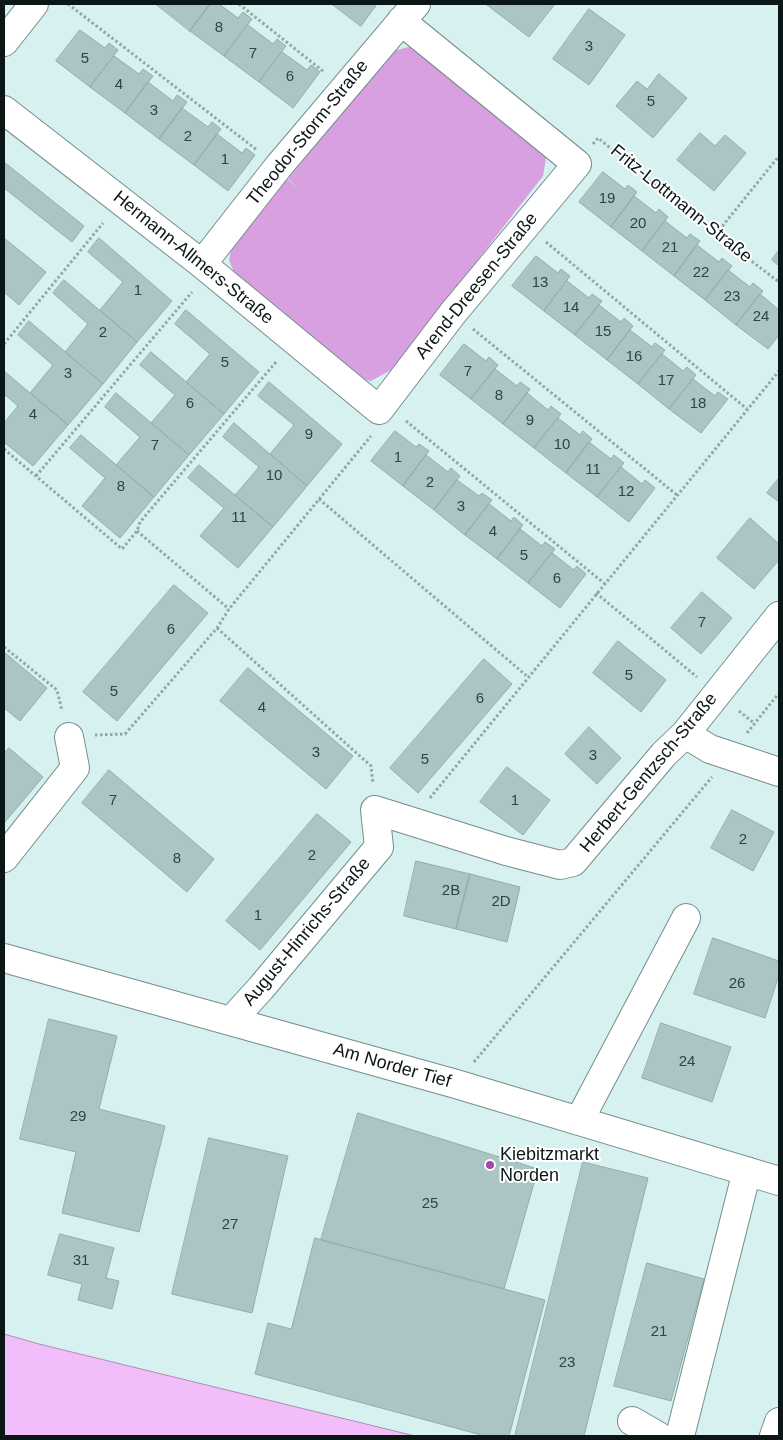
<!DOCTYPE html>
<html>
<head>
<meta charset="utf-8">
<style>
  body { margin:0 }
  #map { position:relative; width:783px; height:1440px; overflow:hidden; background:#d6f1f0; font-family:Helvetica,sans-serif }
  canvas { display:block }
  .frame { position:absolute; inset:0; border:5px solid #0d1616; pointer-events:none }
</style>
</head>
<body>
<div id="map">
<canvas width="783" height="1440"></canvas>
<div class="frame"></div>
</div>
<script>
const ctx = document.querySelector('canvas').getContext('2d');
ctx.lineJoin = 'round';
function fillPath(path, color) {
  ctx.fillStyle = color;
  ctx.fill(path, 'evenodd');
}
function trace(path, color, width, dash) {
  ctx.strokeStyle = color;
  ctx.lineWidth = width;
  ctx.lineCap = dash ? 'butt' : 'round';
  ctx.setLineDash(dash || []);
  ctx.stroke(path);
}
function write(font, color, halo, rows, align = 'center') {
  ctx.font = font + ' Helvetica,sans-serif';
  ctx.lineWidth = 4;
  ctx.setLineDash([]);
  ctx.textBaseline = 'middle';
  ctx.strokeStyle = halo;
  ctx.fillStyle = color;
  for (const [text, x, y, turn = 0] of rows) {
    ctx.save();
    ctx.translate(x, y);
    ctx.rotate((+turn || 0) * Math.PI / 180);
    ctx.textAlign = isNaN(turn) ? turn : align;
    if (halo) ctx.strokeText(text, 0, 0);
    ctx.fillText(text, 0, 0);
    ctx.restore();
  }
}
const green = new Path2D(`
  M412 46 537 141 546 158 543 176 393 369 371 381 358 378 235 275 229 260 233 240 287 179 299 189 288 179 390 52Z`);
const water = new Path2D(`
  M4 1334 39 1344 415 1436H4Z`);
const building = new Path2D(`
  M156 4H210L190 31Z
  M210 4H219L238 18 243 12 252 19 224 56 190 31Z
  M332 4H377L361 26Z
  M488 4H555L529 37 487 5Z
  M589 9 625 35 589 85 553 59Z
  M248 25 273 44 277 39 286 46 259 82 224 56Z
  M80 30 105 48 109 43 118 50 90 87 56 61Z
  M282 52 307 70 311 65 320 72 293 108 259 82Z
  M114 56 139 74 143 69 153 76 125 113 90 87Z
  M659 74 687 98 653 138 616 106 637 81 647 89Z
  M148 82 173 101 177 95 187 102 159 139 125 113Z
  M182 108 208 127 212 122 221 129 194 165 159 139Z
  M700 133 715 146 725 135 746 153 714 191 677 160Z
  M217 134 242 153 246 148 255 155 228 191 194 165Z
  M4 162 84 226 72 242 4 188Z
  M603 172 625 189 628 185 637 192 611 227 579 202Z
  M634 196 656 213 659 209 668 217 642 251 611 227Z
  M665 221 687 238 690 234 700 241 674 276 642 251Z
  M4 238 46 272 19 305 4 292Z
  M99 238 172 301 137 342 100 310 123 282 88 252Z
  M697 245 719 262 722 258 732 266 705 300 674 276Z
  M779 250V266L772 260Z
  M536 256 558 273 561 269 570 276 544 311 512 286Z
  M728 270 750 287 753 283 763 291 736 325 705 300Z
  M64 280 137 342 103 384 65 352 88 324 53 293Z
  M567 281 589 298 592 294 602 301 575 335 544 311Z
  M760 294 779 310V335L768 349 736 325Z
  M599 305 621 322 624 318 633 326 607 360 575 335Z
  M186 310 259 372 224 414 186 382 210 354 175 324Z
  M29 321 103 384 68 425 30 393 53 365 18 335Z
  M630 330 652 347 655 343 665 350 638 384 607 360Z
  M464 344 486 361 489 357 498 365 471 399 440 375Z
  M151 352 224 414 189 455 151 423 175 395 140 365Z
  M662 354 683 371 687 367 696 375 669 409 638 384Z
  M495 369 517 386 520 382 530 389 503 424 471 399Z
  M4 371 68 425 33 466 4 442V423L18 406 4 394Z
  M693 379 715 396 718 392 728 399 701 433 669 409Z
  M269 382 342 444 307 486 270 454 294 425 258 396Z
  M116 393 189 455 154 497 116 465 140 437 105 407Z
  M527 393 548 410 551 406 561 414 534 448 503 424Z
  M558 418 580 435 583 431 592 439 566 473 534 448Z
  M234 423 307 486 273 527 235 495 259 467 223 437Z
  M395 431 416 447 419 444 429 451 403 486 371 461Z
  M81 435 154 497 120 538 82 506 105 478 70 448Z
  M589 442 611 459 614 455 624 463 597 497 566 473Z
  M426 455 448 472 451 468 460 476 434 510 403 486Z
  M199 465 273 527 238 568 200 536 224 508 188 478Z
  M621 467 642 484 645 480 655 488 629 522 597 497Z
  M779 478V502L767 493Z
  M457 480 479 496 482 493 492 500 465 535 434 510Z
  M489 504 511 521 514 517 523 525 497 559 465 535Z
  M750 518 779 544V560L754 589 717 558Z
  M520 529 542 546 545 542 555 549 528 583 497 559Z
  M552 553 574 570 577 566 586 574 560 608 528 583Z
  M174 585 208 613 117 721 83 692Z
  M702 592 732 618 701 654 671 628Z
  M618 641 666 680 641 712 593 673Z
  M4 652 47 688 20 721 4 708Z
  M484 659 512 684 418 793 390 768Z
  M248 668 353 756 326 789 220 701Z
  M589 727 621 758 597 784 565 754Z
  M9 748 43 777 4 823V754Z
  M507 767 550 800 523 835 480 802Z
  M109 770 214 859 187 892 82 803Z
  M732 810 774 832 753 871 711 848Z
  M317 814 351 842 260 950 226 921Z
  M416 861 470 874 456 929 404 916Z
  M470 874 520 887 507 942 456 929Z
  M713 938 779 961V975L765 1018 694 994Z
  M49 1019 117 1036 99 1109 165 1126 139 1232 62 1213 76 1152 20 1139Z
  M661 1023 731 1047 712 1102 642 1078Z
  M358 1113 538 1169 504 1289 321 1240Z
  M209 1138 288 1156 252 1313 172 1294Z
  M583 1162 648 1178 584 1436H515Z
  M60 1234 114 1248 106 1278 119 1281 112 1309 78 1300 82 1284 48 1275Z
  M315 1238 545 1300 509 1436H485L255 1374 268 1323 291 1329Z
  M647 1263 704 1279 671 1401 614 1386Z`);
const path = new Path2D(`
  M68 4 257 150
  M239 4 324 72
  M593 144 598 138 716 234 779 282
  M716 234 779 156
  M546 242 747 409
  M473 329 677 495
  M4 344 103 223
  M406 421 605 584
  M4 449 122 549 137 531 140 522 276 362
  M36 476 192 292
  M319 499 528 677
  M137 531 229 609
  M596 593 697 677
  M217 628 371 766 373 784
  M4 647 57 690 62 711
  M739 711 754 723
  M747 733 779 693
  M95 735 125 734 217 628 229 609 371 436
  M430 798 779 371
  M474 1062 712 777`);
const minor = new Path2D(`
  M4 42 34 4
  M4 110 202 264 379 410 453 313 577 164 401 21
  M202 264 278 167 416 4
  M685 734 710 749 779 772
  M4 858 75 768 69 737
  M4 958 456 1084 779 1181
  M231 1021 261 988 379 847 375 810 506 851 560 865 573 862 664 754 685 734 779 616
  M579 1121 686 918
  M632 1421 658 1436
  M680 1436 747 1171
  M774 1436 779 1422`);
const markers = [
  [490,1165,5,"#a346b0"]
];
const numberNames = [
  ["8",219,28],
  ["3",589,47],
  ["7",253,54],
  ["5",85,59],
  ["6",290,77],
  ["4",119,85],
  ["5",651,102],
  ["3",154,111],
  ["2",188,137],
  ["1",225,160],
  ["19",607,199],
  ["20",638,224],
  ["21",670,248],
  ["22",701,273],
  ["13",540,283],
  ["1",138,291],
  ["23",732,297],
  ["14",571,308],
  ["24",761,317],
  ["15",603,332],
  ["2",103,333],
  ["16",634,357],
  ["5",225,363],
  ["7",468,372],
  ["3",68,374],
  ["17",666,381],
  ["8",499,396],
  ["6",190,404],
  ["18",698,404],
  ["4",33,415],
  ["9",530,421],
  ["9",309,435],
  ["10",562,445],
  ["7",155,446],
  ["1",398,458],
  ["11",593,470],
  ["10",274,476],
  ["2",430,483],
  ["8",121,487],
  ["12",626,492],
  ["3",461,507],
  ["11",239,518],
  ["4",493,532],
  ["5",524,556],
  ["6",557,579],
  ["7",702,623],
  ["6",171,630],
  ["5",629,676],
  ["5",114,692],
  ["6",480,699],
  ["4",262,708],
  ["3",316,753],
  ["3",593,756],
  ["5",425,760],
  ["7",113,801],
  ["1",515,801],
  ["2",743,840],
  ["2",312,856],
  ["8",177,859],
  ["2B",451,891],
  ["2D",501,902],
  ["1",258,916],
  ["26",737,984],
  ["24",687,1062],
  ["29",78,1117],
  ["25",430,1204],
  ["27",230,1225],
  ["31",81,1261],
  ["21",659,1332],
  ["23",567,1363]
];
const streetNames = [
  ["Theodor-Storm-Straße",308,133,-51],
  ["Fritz-Lottmann-Straße",681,204,39],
  ["Hermann-Allmers-Straße",193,258,39],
  ["Arend-Dreesen-Straße",477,286,-51],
  ["Herbert-Gentzsch-Straße",649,773,-50],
  ["August-Hinrichs-Straße",307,932,-50],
  ["Am Norder Tief",392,1066,16]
];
const poiNames = [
  ["Kiebitzmarkt",500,1155],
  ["Norden",500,1176]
];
fillPath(green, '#d9a0e1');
fillPath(water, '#f2bef9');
trace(water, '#ad8cb5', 1);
fillPath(building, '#aac5c4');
trace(building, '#93acac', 1);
trace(minor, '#758d8d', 30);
trace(path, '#92a7a6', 3, [2.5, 2.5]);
trace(minor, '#fff', 28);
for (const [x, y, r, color] of markers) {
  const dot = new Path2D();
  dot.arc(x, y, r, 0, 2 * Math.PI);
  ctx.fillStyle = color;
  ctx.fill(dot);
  trace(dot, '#fff', 2);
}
write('15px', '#344242', null, numberNames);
write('18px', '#0d1616', '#fff', streetNames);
write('18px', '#0d1616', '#fff', poiNames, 'left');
</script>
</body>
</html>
